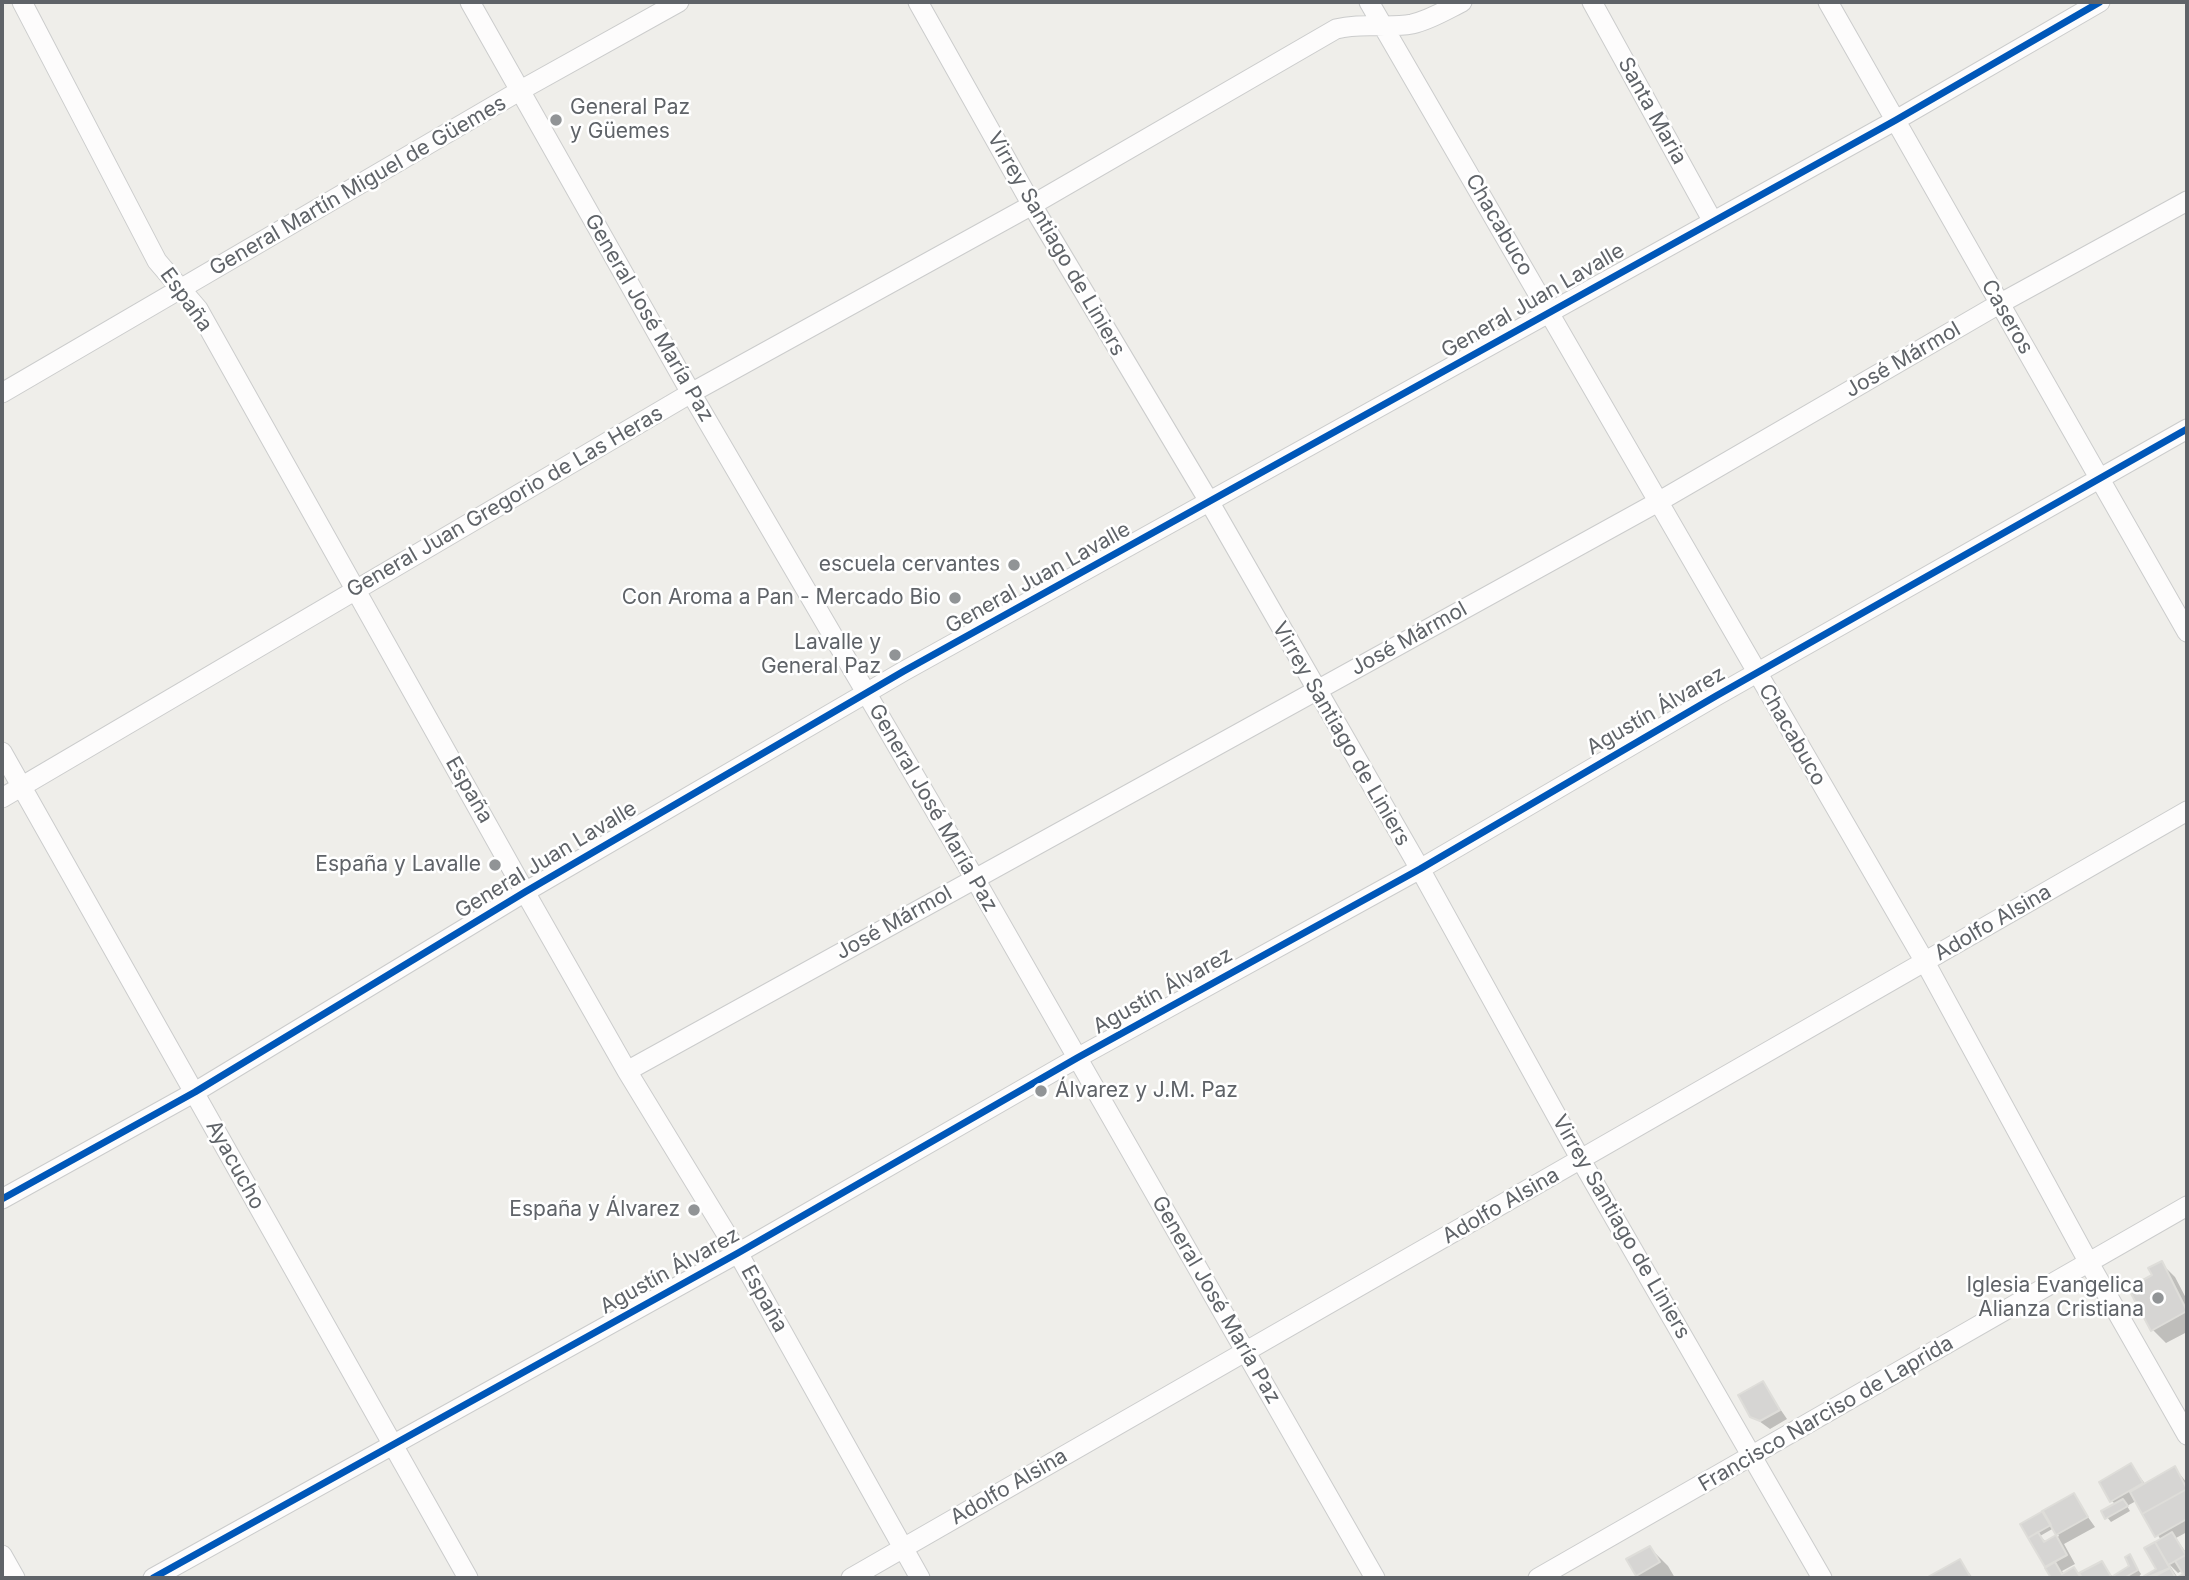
<!DOCTYPE html>
<html>
<head>
<meta charset="utf-8">
<style>
  body { margin:0 }
  #map { position:relative; width:2189px; height:1580px; overflow:hidden; background:#efeeea; font-family:Inter,sans-serif }
  canvas { display:block }
  .frame { position:absolute; inset:0; border:4px solid #5f6368; pointer-events:none }
</style>
</head>
<body>
<div id="map">
<canvas width="2189" height="1580"></canvas>
<div class="frame"></div>
</div>
<script>
const ctx = document.querySelector('canvas').getContext('2d');
ctx.lineJoin = 'round';
function fillPath(path, color) {
  ctx.fillStyle = color;
  ctx.fill(path, 'evenodd');
}
function trace(path, color, width, dash) {
  ctx.strokeStyle = color;
  ctx.lineWidth = width;
  ctx.lineCap = dash ? 'butt' : 'round';
  ctx.setLineDash(dash || []);
  ctx.stroke(path);
}
function write(font, color, halo, rows, align = 'center') {
  ctx.font = font + ' Inter,sans-serif';
  ctx.lineWidth = 5;
  ctx.setLineDash([]);
  ctx.textBaseline = 'middle';
  ctx.strokeStyle = halo;
  ctx.fillStyle = color;
  for (const [text, x, y, turn = 0] of rows) {
    ctx.save();
    ctx.translate(x, y);
    ctx.rotate((+turn || 0) * Math.PI / 180);
    ctx.textAlign = isNaN(turn) ? turn : align;
    if (halo) ctx.strokeText(text, 0, 0);
    ctx.fillText(text, 0, 0);
    ctx.restore();
  }
}
const shadow = new Path2D(`
  M2161 1263 2175 1277 2187 1300V1332L2166 1343 2153 1330 2154 1276Z
  M1763 1384 1787 1419 1770 1429 1752 1416Z
  M2131 1465 2146 1485 2175 1468 2187 1483V1532L2176 1538 2187 1554V1578H2179L2185 1575 2183 1570 2178 1573 2168 1563 2178 1578H2148L2159 1570 2161 1540 2136 1501 2127 1506 2130 1511 2111 1522 2103 1512 2116 1505 2112 1501Z
  M2073 1496 2095 1527 2064 1544 2075 1564 2062 1571 2064 1575 2074 1569 2080 1575 2101 1563 2113 1577 2132 1567 2129 1556 2141 1574 2138 1578H2053L2023 1524ZM2054 1528 2059 1536 2047 1543 2040 1536Z
  M1650 1548 1668 1566 1675 1578H1641L1637 1575Z
  M1960 1562 1973 1578H1929Z`);
const building = new Path2D(`
  M2162 1261 2187 1311 2151 1331 2128 1288 2152 1275 2148 1268Z
  M1763 1381 1780 1410 1760 1421 1750 1417 1738 1395Z
  M2131 1463 2143 1483 2110 1502 2099 1482Z
  M2175 1466 2187 1489 2142 1514 2130 1492Z
  M2187 1489V1519L2155 1537 2142 1514Z
  M2074 1493 2088 1517 2056 1535 2042 1511Z
  M2123 1499 2128 1506 2105 1519 2101 1511Z
  M2043 1511 2051 1525 2028 1538 2020 1524Z
  M2038 1532 2044 1542 2056 1535 2067 1555 2045 1567 2028 1538Z
  M2172 1532 2186 1555 2168 1565 2155 1542Z
  M2155 1542 2170 1568 2146 1578 2144 1576 2156 1569 2144 1548Z
  M1650 1546 1660 1562 1636 1576 1626 1559Z
  M2130 1554 2138 1570 2124 1578H2114L2113 1576 2129 1566 2125 1557Z
  M2187 1554V1578H2176L2183 1574 2175 1561Z
  M1960 1559 1971 1578H1926Z
  M2102 1561 2112 1578H2082L2079 1573Z
  M2055 1562 2062 1574 2074 1567 2081 1578H2051L2045 1568Z
  M2170 1568 2176 1578H2151Z`);
const minor = new Path2D(`
  M22 2 157 261 198 309 525 892 627 1071 738 1253 920 1578
  M470 2 691 393 975 879 1375 1578
  M918 2 1032 205 1210 503 1420 869 1581 1160 1822 1578
  M1369 2 1925 962 2089 1263 2187 1435
  M1592 2 1712 220
  M1828 2 2187 632
  M2 393 521 90 679 2
  M2 752 468 1578
  M2 798 691 393 1032 205 1336 29C1362 22 1386 29 1412 24 1430 20 1446 10 1462 2
  M627 1071 1658 502 1999 304 2187 201
  M2 1199 195 1092 525 892 904 671 1896 120 2100 2
  M2 1555 15 1578
  M153 1578 738 1253 1077 1058 1420 869 1716 696 2187 429
  M851 1578 2187 811
  M1538 1578 2187 1206`);
const cycleway = new Path2D(`
  M2 1199 195 1092 525 892 904 671 1896 120 2100 2
  M153 1578 738 1253 1077 1058 1420 869 1716 696 2187 429`);
const markers = [
  [556,120,7,"#919496"],
  [1014,565,7,"#919496"],
  [955,598,7,"#919496"],
  [895,655,7,"#919496"],
  [495,865,7,"#919496"],
  [1041,1091,7,"#919496"],
  [694,1210,7,"#919496"],
  [2158,1298,7,"#919496"]
];
const poiNames = [
  ["General Paz",570,108,"left"],
  ["y Güemes",570,132,"left"],
  ["escuela cervantes",1000,565],
  ["Con Aroma a Pan - Mercado Bio",941,598],
  ["Lavalle y",881,643],
  ["General Paz",881,667],
  ["España y Lavalle",481,865],
  ["Álvarez y J.M. Paz",1055,1091,"left"],
  ["España y Álvarez",680,1210],
  ["Iglesia Evangelica",2144,1286],
  ["Alianza Cristiana",2144,1310]
];
const streetNames = [
  ["Santa Maria",1652,111,61],
  ["General Martín Miguel de Güemes",358,186,-30],
  ["Chacabuco",1499,225,60],
  ["Virrey Santiago de Liniers",1056,244,60],
  ["España",186,300,54],
  ["General Juan Lavalle",1533,301,-30],
  ["Caseros",2007,317,60],
  ["General José María Paz",649,318,60],
  ["José Mármol",1903,360,-30],
  ["General Juan Gregorio de Las Heras",505,502,-30],
  ["General Juan Lavalle",1038,578,-29],
  ["José Mármol",1409,639,-29],
  ["Agustín Álvarez",1656,711,-30],
  ["Virrey Santiago de Liniers",1341,734,60],
  ["Chacabuco",1792,735,60],
  ["España",469,790,60],
  ["General José María Paz",933,808,60],
  ["General Juan Lavalle",546,860,-31],
  ["José Mármol",894,923,-29],
  ["Adolfo Alsina",1993,923,-30],
  ["Agustín Álvarez",1163,991,-29],
  ["Ayacucho",235,1165,61],
  ["Adolfo Alsina",1501,1206,-30],
  ["Virrey Santiago de Liniers",1621,1227,60],
  ["Agustín Álvarez",670,1271,-29],
  ["España",764,1299,61],
  ["General José María Paz",1216,1300,60],
  ["Francisco Narciso de Laprida",1826,1414,-30],
  ["Adolfo Alsina",1009,1487,-30]
];
fillPath(shadow, '#0003');
fillPath(building, '#d6d5d3');
trace(building, '#deddd9', 2);
trace(minor, '#cbcccc', 21);
trace(minor, '#fdfcfc', 19);
trace(cycleway, '#0057b8', 7);
for (const [x, y, r, color] of markers) {
  const dot = new Path2D();
  dot.arc(x, y, r, 0, 2 * Math.PI);
  ctx.fillStyle = color;
  ctx.fill(dot);
  trace(dot, '#fff', 2.5);
}
write('21px', '#5f6368', '#fff', poiNames, 'right');
write('21px', '#5f6368', '#fff', streetNames);
</script>
</body>
</html>
